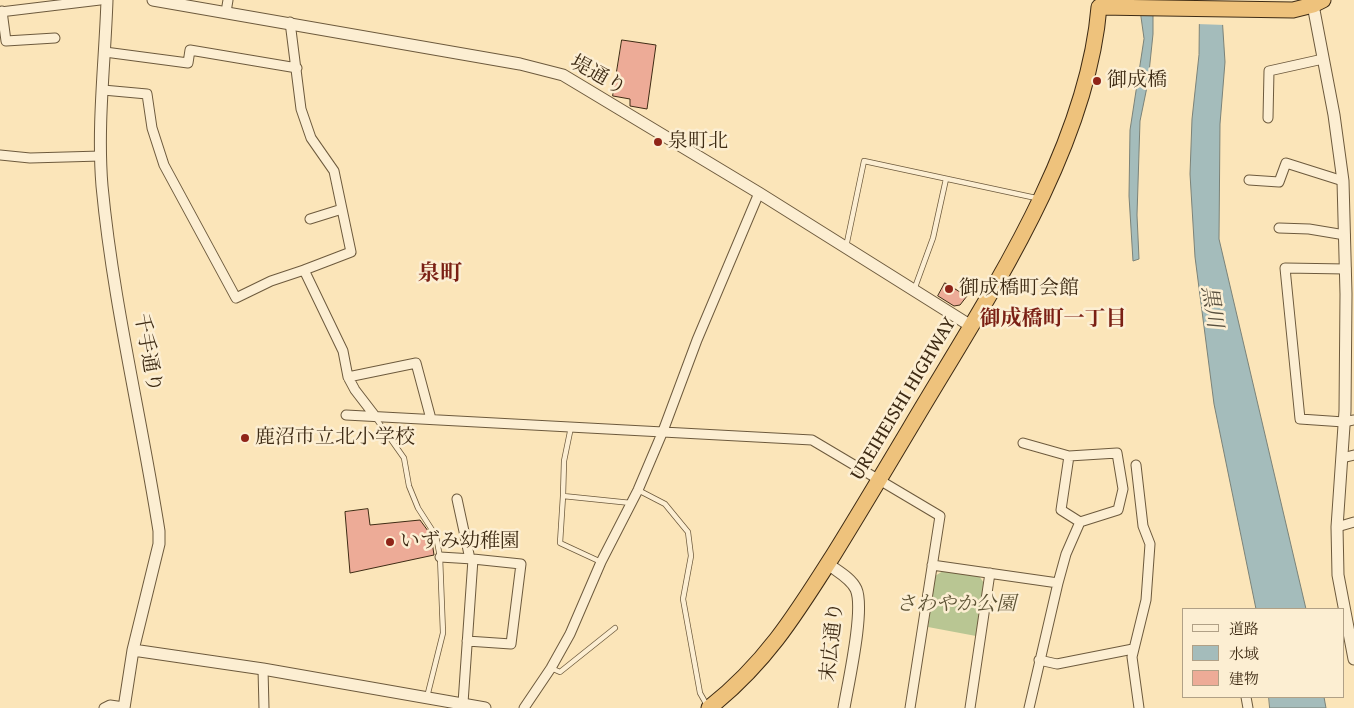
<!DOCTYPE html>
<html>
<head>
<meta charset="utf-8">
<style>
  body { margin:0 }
  #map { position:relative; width:1354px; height:708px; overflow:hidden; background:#fbe5b9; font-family:"Gentium Book Plus","Noto Serif JP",serif }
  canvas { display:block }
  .legend { position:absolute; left:1182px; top:608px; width:162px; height:90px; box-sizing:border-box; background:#fceed2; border:1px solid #b0a086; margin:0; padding:6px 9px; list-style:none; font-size:15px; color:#3e2b14 }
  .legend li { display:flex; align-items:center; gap:10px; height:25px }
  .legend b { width:25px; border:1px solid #b0a086 }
</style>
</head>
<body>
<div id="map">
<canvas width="1354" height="708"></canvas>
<ul class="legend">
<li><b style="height:6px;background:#fceed2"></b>道路</li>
<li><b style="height:14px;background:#a4bcbb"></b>水域</li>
<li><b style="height:14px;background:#edab97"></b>建物</li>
</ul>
</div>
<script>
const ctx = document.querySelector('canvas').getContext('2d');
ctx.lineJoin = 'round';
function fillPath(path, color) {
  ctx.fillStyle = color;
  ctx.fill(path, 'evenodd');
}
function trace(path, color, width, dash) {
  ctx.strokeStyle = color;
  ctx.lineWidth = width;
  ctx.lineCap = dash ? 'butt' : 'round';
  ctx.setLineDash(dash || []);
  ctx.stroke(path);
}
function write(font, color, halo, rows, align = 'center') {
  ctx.font = font + ' "Gentium Book Plus","Noto Serif JP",serif';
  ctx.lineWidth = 5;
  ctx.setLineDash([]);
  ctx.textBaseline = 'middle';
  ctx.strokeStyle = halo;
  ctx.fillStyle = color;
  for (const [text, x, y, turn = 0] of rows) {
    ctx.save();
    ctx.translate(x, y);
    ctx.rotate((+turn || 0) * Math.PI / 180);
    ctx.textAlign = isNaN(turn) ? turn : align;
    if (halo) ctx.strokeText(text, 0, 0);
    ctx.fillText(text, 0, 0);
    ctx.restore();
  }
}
const green = new Path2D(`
  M943 571 979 576 984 583 976 636 928 627 935 576Z`);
const water = new Path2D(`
  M1139 0H1153V34L1148 82 1140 121 1137 215 1139 259 1133 261 1129 196 1130 130 1144 39Z
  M1200 0H1221L1225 62 1220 124 1219 239 1306 609H1256L1214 404 1195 257 1190 174 1192 119 1199 55Z
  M1269 697H1324L1326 708H1270Z`);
const pier = new Path2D(`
  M1198 0H1224L1225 25 1197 24Z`);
const building = new Path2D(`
  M622 40 656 45 647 109 630 106V99L613 96Z
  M945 283 967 296 960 305 954 306 938 296Z
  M368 509 370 525 420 520 431 535 434 555 350 573 345 512Z`);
const service = new Path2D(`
  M846 247 864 161 1036 198
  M914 290 933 238 946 179
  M375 417 404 458 409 486 418 508 436 536 440 557 443 633 427 697
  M638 490 665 504 688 532 691 556 683 599 700 693 708 707
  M563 496 564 461 571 427
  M601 562 560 543 563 496 631 503
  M551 668 560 672 615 628`);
const minor = new Path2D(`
  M2 11 6 41 55 38
  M0 12 100 0
  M226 12 228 0
  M290 22 301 109 311 138 334 171 351 252 304 270
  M105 52 188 63 190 50 297 68
  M103 90 147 94 152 128 164 165 236 298 271 281 304 270 343 351 348 377 355 390 375 416
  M1268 118 1269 71 1323 59
  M0 155 30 158 101 156
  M1249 180 1279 182 1286 163 1343 181
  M310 219 342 209
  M1279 228 1309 229 1345 235
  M1346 269 1285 268 1300 419 1344 422 1354 420
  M348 377 416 363 431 419
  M346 415 812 440 940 516 910 708
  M1023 443 1069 456 1117 453 1123 489 1118 510 1080 522 1066 554 1058 583
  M1069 456 1061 510 1080 522
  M1342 458 1354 455
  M1136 465 1143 526 1150 544 1146 600 1132 657 1139 708
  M457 499 470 559
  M1337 527 1354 522
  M440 557 473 559
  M932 565 1058 583 1029 708
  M1039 660 1057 664 1133 649
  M263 669 264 708
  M1246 697 1248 708
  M463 703 473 559 521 564 511 644 467 641
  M104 708 110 705 124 707
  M524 708 551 668 570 634 601 562 638 490 663 431 697 340 759 193
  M970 708 990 573`);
const tertiary = new Path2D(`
  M107 0C105 61 97 125 102 186 113 302 141 416 159 531V544L133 650 124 708
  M153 0 520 64 563 75 588 90 759 193 971 326
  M1313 5 1334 115 1343 181 1346 294 1345 411 1337 527 1338 575 1354 659
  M828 564C837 571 851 578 856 589 865 609 848 684 844 708
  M133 650 263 669 485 708`);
const trunk = new Path2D(`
  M709 708C766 663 796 614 834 554 860 512 885 470 910 428 983 304 1087 153 1099 7L1293 10 1313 5 1323 0`);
const markers = [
  [1097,81,5,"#8f2418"],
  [658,142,5,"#8f2418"],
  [949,289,5,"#8f2418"],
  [245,438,5,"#8f2418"],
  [390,542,5,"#8f2418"]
];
const streetNames = [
  ["堤通り",598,76,29],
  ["千手通り",147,353,80],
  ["UREIHEISHI HIGHWAY",904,399,-59],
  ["末広通り",833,642,-84]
];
const poiNames = [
  ["御成橋",1107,81],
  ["泉町北",668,142],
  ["御成橋町会館",959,289],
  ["鹿沼市立北小学校",255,438],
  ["いずみ幼稚園",400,542]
];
const parkNames = [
  ["さわやか公園",956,605]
];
const waterNames = [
  ["黒川",1211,307,81]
];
const neighbourhoodNames = [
  ["御成橋町一丁目",1053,320]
];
const quarterNames = [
  ["泉町",440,274]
];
fillPath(green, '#b9c693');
fillPath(water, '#a4bcbb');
trace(water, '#7b8278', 1);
fillPath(pier, '#fbe5b9');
fillPath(building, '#edab97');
trace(building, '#3e2b14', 1);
trace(service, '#6d5a3d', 6);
trace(minor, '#6d5a3d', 11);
trace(tertiary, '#6d5a3d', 13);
trace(trunk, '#3e2b14', 17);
trace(service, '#fceed2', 4.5);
trace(minor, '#fceed2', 9);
trace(tertiary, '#fceed2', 11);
trace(trunk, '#eec27c', 15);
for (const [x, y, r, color] of markers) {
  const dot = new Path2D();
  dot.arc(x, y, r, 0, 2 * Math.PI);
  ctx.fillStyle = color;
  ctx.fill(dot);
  trace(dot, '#fceed2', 2);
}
write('20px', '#3e2b14', '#fceed2', streetNames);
write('20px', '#3e2b14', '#fceed2', poiNames, 'left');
write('italic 20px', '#5d5234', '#fceed2', parkNames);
write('italic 21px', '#584f3e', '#fceed2', waterNames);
write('bold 21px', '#7a1f14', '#fceed2', neighbourhoodNames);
write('bold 22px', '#7a1f14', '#fceed2', quarterNames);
</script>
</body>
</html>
